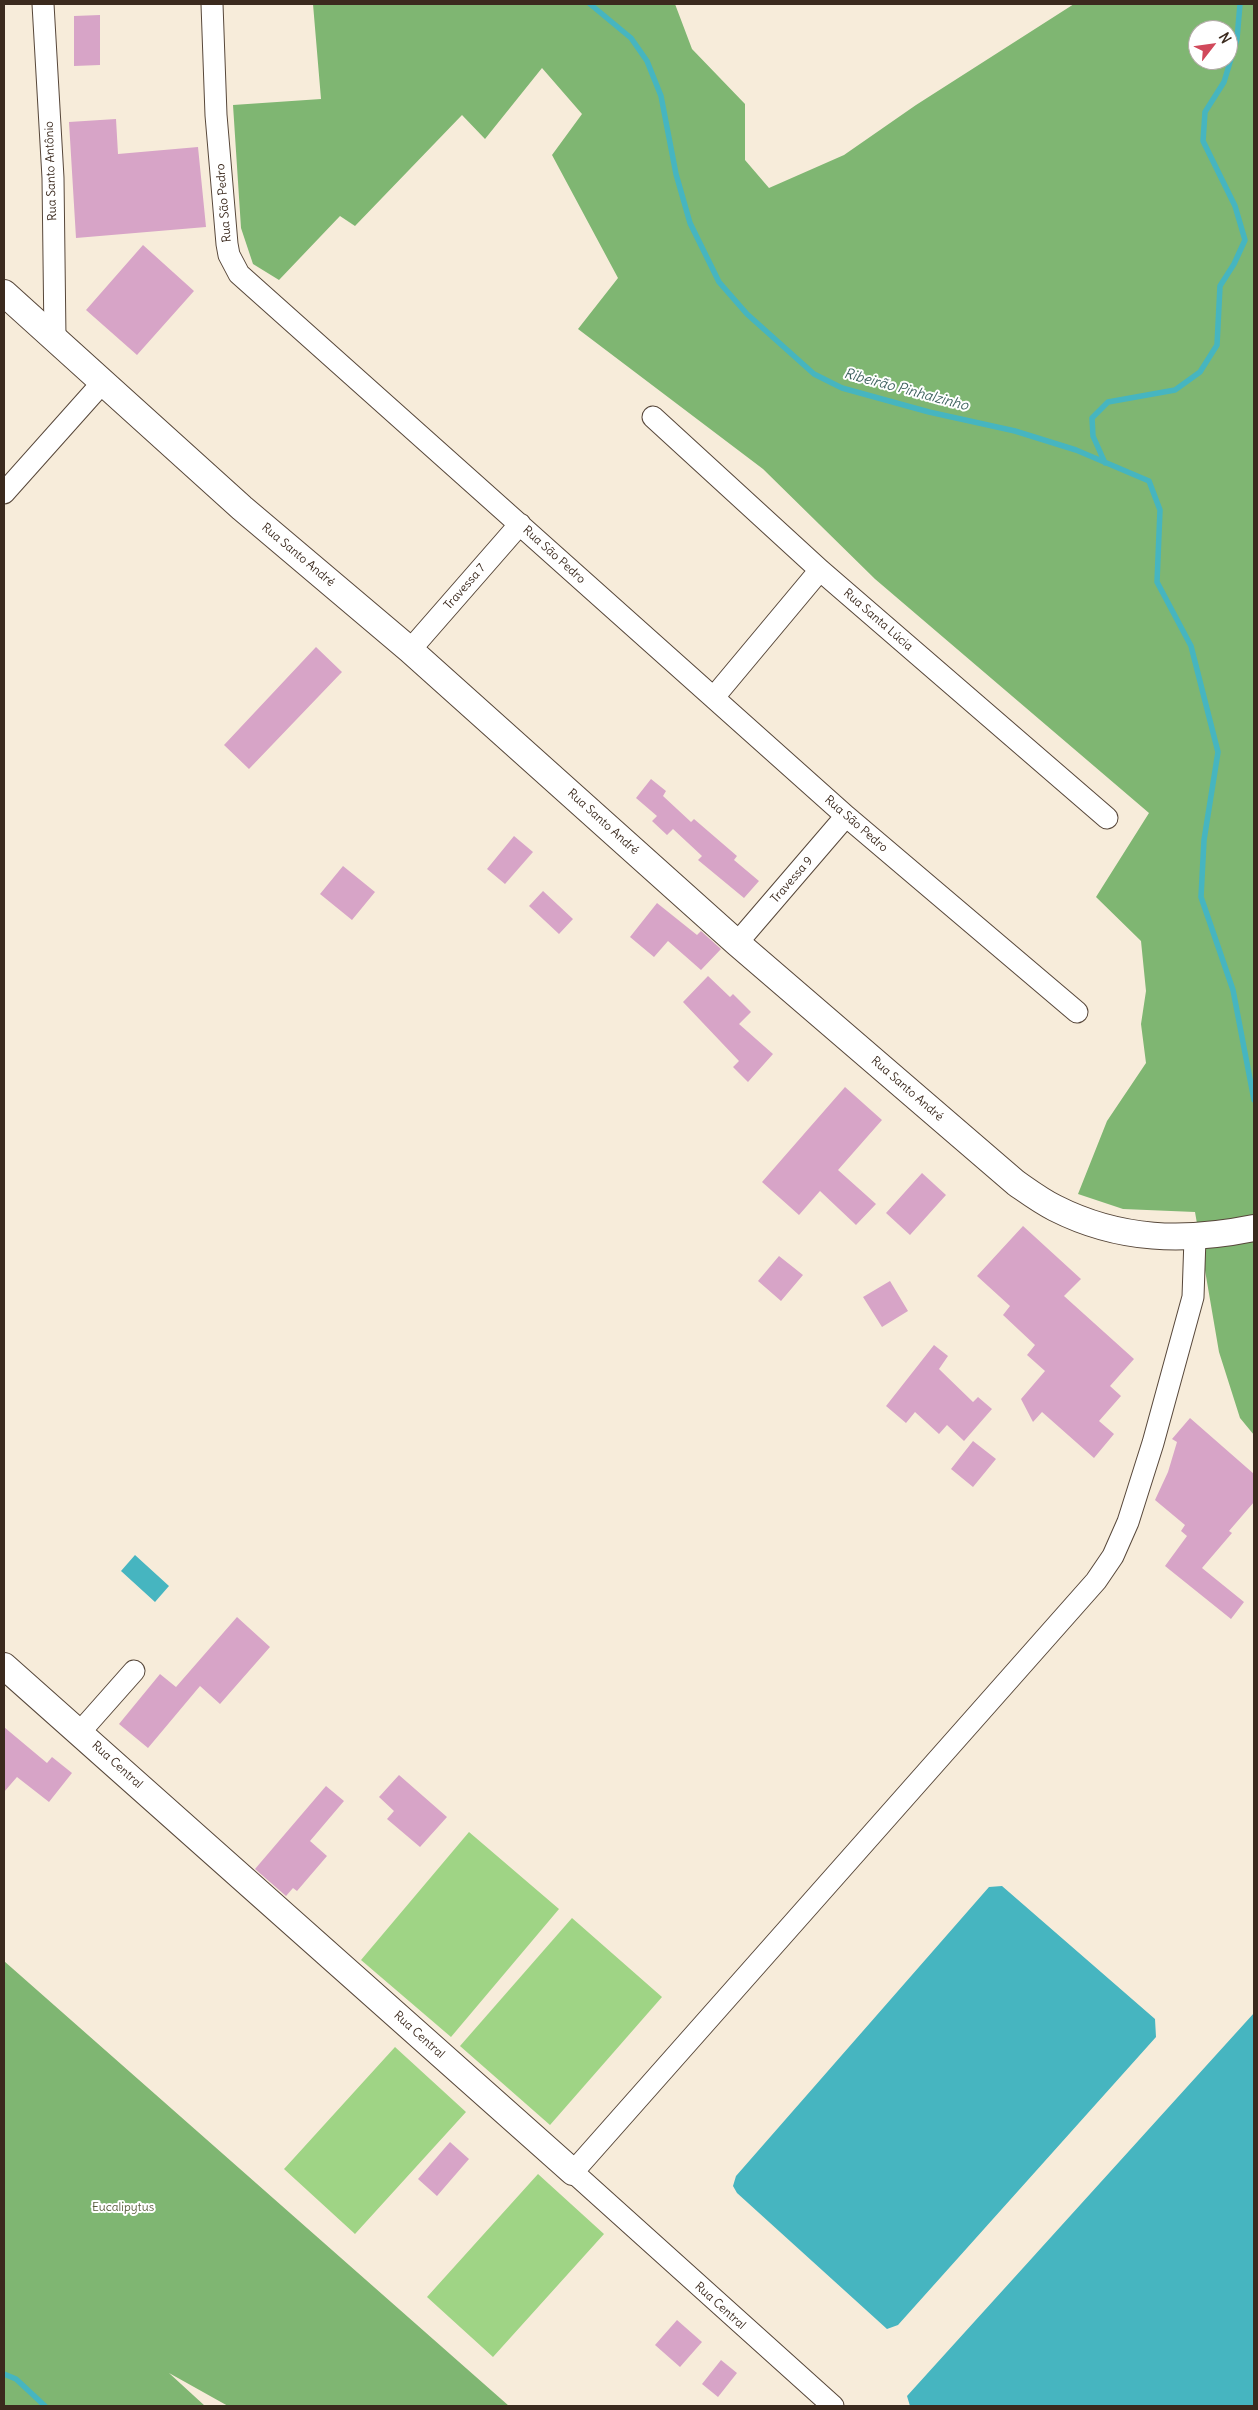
<!DOCTYPE html>
<html>
<head>
<meta charset="utf-8">
<style>
  body { margin:0 }
  #map { position:relative; width:1258px; height:2410px; overflow:hidden; background:#f7ecda; font-family:Delius,sans-serif }
  canvas { display:block }
  .frame { position:absolute; inset:0; border:5px solid #3b2a1e; pointer-events:none }
  .north { position:absolute; left:1188px; top:20px; width:50px; height:50px; box-sizing:border-box; background:#fff; border:1px solid #b1aaa5; border-radius:50%; rotate:60deg; font-size:14px; font-weight:700; line-height:20px; text-align:center; color:#3b2a1e }
  .north::after { content:''; display:block; margin:auto; width:18px; height:22px; background:#d1495b; clip-path:polygon(50% 0,100% 100%,50% 72%,0 100%) }
</style>
</head>
<body>
<div id="map">
<canvas width="1258" height="2410"></canvas>
<div class="frame"></div>
<div class="north">N</div>
</div>
<script>
const ctx = document.querySelector('canvas').getContext('2d');
ctx.lineJoin = 'round';
function fillPath(path, color) {
  ctx.fillStyle = color;
  ctx.fill(path, 'evenodd');
}
function trace(path, color, width, dash) {
  ctx.strokeStyle = color;
  ctx.lineWidth = width;
  ctx.lineCap = dash ? 'butt' : 'round';
  ctx.setLineDash(dash || []);
  ctx.stroke(path);
}
function write(font, color, halo, rows, align = 'center') {
  ctx.font = font + ' Delius,sans-serif';
  ctx.lineWidth = 4;
  ctx.setLineDash([]);
  ctx.textBaseline = 'middle';
  ctx.strokeStyle = halo;
  ctx.fillStyle = color;
  for (const [text, x, y, turn = 0] of rows) {
    ctx.save();
    ctx.translate(x, y);
    ctx.rotate((+turn || 0) * Math.PI / 180);
    ctx.textAlign = isNaN(turn) ? turn : align;
    if (halo) ctx.strokeText(text, 0, 0);
    ctx.fillText(text, 0, 0);
    ctx.restore();
  }
}
const green = new Path2D(`
  M469 1832 559 1909 451 2037 361 1960Z
  M572 1918 662 1997 550 2125 460 2046Z
  M395 2047 466 2112 355 2234 284 2169Z
  M538 2174 604 2234 493 2357 427 2297Z`);
const forest = new Path2D(`
  M313 4H675L692 49 745 104V160L769 188 844 155 916 105 1074 4H1254V1435L1240 1418 1219 1352 1195 1212 1123 1209 1078 1194 1107 1121 1146 1063 1141 1024 1146 991 1141 941 1096 897 1149 813 875 579 763 469 578 329 618 278 552 155 582 114 542 68 485 139 462 115 355 226 340 216 279 280 253 264 241 228 233 105 321 99ZM1198 30H1228V60H1198Z
  M4 1961 509 2406H228L169 2373 205 2406H4Z`);
const water = new Path2D(`
  M135 1555 169 1586 155 1602 121 1571Z
  M1002 1886 1155 2019 1156 2037 898 2325 887 2329 737 2193 733 2186 736 2176 989 1887Z
  M1254 2013V2406H910L907 2396Z`);
const stream = new Path2D(`
  M590 4 631 38 647 61 661 96 676 174 690 223 719 282 747 314 814 374 842 388 929 412 1015 431 1076 450 1149 481 1160 510 1157 582 1191 646 1218 752 1204 840 1201 897 1233 990 1254 1100
  M1105 463 1093 436 1092 418 1108 402 1175 390 1200 372 1217 345 1220 286 1234 264 1245 240 1235 206 1203 141 1205 112 1224 82 1237 39 1240 4
  M4 2374 16 2379 45 2406`);
const building = new Path2D(`
  M100 15V65L74 66V16Z
  M116 119 118 154 198 147 206 227 76 238 69 122Z
  M143 245 194 291 137 355 86 310Z
  M316 647 342 672 249 769 224 745Z
  M651 779 666 791 663 796 691 822 694 819 737 856 734 860 759 881 744 898 698 860 702 856 673 829 667 835 652 821 657 816 636 798Z
  M514 836 533 852 505 884 487 869Z
  M343 866 375 892 352 920 320 894Z
  M543 891 573 919 559 934 529 906Z
  M657 903 697 935 701 931 721 949 701 970 668 941 654 957 630 937Z
  M708 976 730 997 733 994 751 1012 739 1024 773 1054 748 1082 733 1067 739 1061 683 1002Z
  M845 1087 882 1120 838 1170 876 1204 856 1225 820 1191 799 1215 762 1182Z
  M922 1173 946 1195 910 1235 886 1213Z
  M1023 1226 1081 1279 1064 1296 1134 1359 1110 1386 1121 1396 1099 1421 1114 1434 1094 1458 1042 1412 1033 1422 1021 1399 1045 1371 1027 1355 1035 1345 1003 1315 1010 1306 977 1276Z
  M779 1256 803 1275 781 1301 758 1281Z
  M890 1281 908 1311 882 1327 863 1297Z
  M934 1345 948 1356 939 1369 973 1402 978 1397 992 1409 964 1441 947 1425 939 1434 915 1412 906 1423 886 1406Z
  M1190 1418 1254 1474V1502L1229 1531 1232 1533 1202 1568 1244 1602 1231 1619 1165 1566 1187 1536 1181 1531 1185 1525 1155 1500 1168 1472 1177 1442 1172 1439Z
  M973 1441 996 1459 973 1487 951 1469Z
  M237 1617 270 1647 220 1704 200 1686 148 1748 119 1724 160 1674 176 1687Z
  M4 1727 47 1763 52 1757 72 1773 49 1802 17 1777 4 1792Z
  M399 1775 447 1817 420 1847 387 1819 394 1811 379 1797Z
  M326 1786 344 1801 310 1841 327 1856 297 1891 293 1888 286 1896 255 1869Z
  M450 2142 469 2159 437 2196 418 2179Z
  M677 2320 702 2342 680 2367 655 2345Z
  M721 2360 737 2373 718 2397 702 2384Z`);
const minor = new Path2D(`
  M43 4 53 178 55 338
  M212 4 216 115 227 244 229 255 239 274 846 816 1077 1012
  M653 417 820 570 1107 818
  M4 493 103 382
  M410 650 520 524
  M714 697 820 570
  M737 943 846 816
  M80 1732 134 1671
  M833 2406 573 2172 1096 1581 1113 1556 1128 1522 1153 1443 1193 1297 1195 1238`);
const tertiary = new Path2D(`
  M4 293 242 508 410 650 737 943 1016 1183C1029 1192 1041 1201 1055 1208 1120 1241 1185 1242 1254 1228
  M4 1666 573 2172`);
const streetNames = [
  ["Rua Santo Antônio",51,171,-92],
  ["Rua São Pedro",224,203,-95],
  ["Rua Santo André",298,555,40],
  ["Rua São Pedro",554,555,42],
  ["Travessa 7",465,587,-49],
  ["Rua Santa Lúcia",878,620,41],
  ["Rua Santo André",603,822,42],
  ["Rua São Pedro",856,824,41],
  ["Travessa 9",792,880,-49],
  ["Rua Santo André",907,1089,41],
  ["Rua Central",117,1765,42],
  ["Rua Central",419,2035,42],
  ["Rua Central",720,2306,42]
];
const parkNames = [
  ["Eucalipytus",123,2208]
];
const waterNames = [
  ["Ribeirão Pinhalzinho",906,390,15]
];
fillPath(green, '#9fd485');
fillPath(forest, '#7fb672');
fillPath(water, '#46b5c0');
trace(stream, '#46b5c0', 5.5);
fillPath(building, '#d7a4c7');
trace(minor, '#57473a', 23);
trace(tertiary, '#57473a', 28);
trace(minor, '#fff', 21);
trace(tertiary, '#fff', 26);
write('12px', '#3b2a1e', '#fff', streetNames);
write('12px', '#595d3d', '#fff', parkNames);
write('italic 14px', '#3f625f', '#fff', waterNames);
</script>
</body>
</html>
